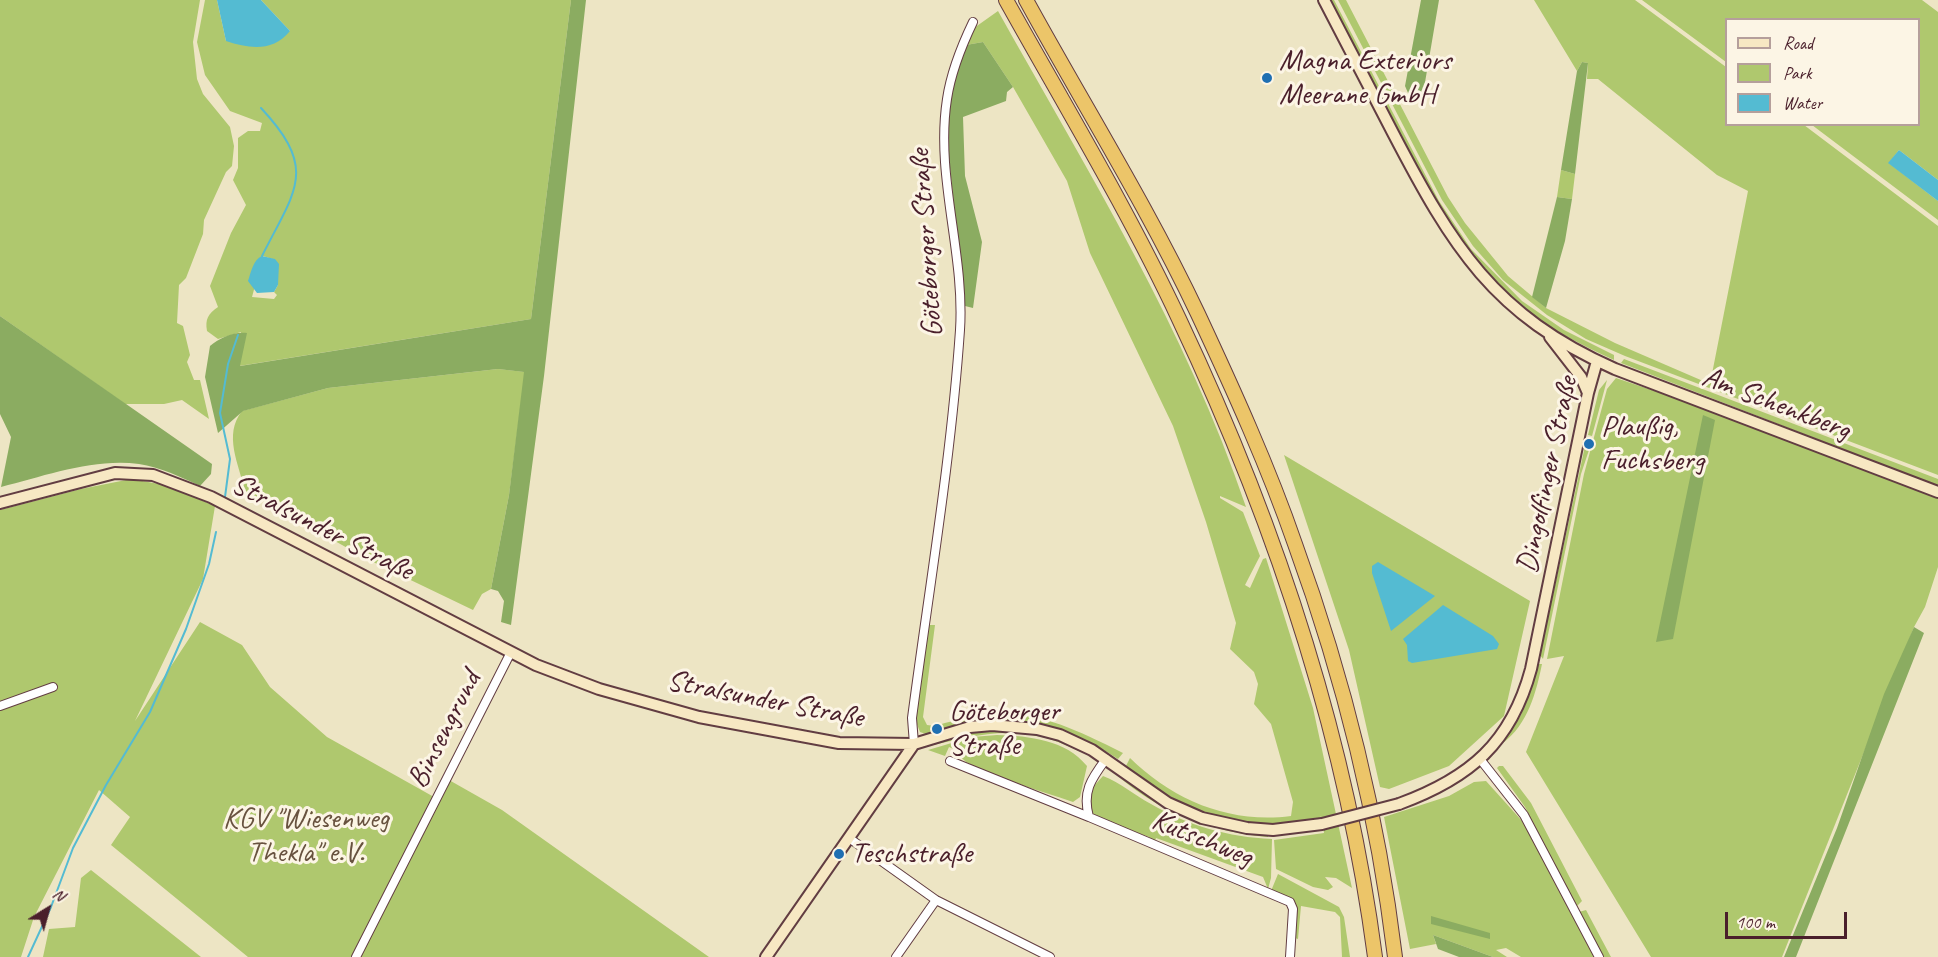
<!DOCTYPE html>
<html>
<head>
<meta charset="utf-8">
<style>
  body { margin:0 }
  #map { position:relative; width:1938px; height:957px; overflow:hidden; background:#ede5c4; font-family:Caveat,sans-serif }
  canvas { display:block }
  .legend { position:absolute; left:1725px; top:18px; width:195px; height:108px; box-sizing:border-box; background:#fcf5e5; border:2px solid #b59f9b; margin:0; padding:8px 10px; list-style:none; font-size:18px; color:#4a1f2b }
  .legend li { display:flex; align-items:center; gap:12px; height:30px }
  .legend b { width:30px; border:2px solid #b59f9b }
  .north { position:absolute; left:18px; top:879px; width:60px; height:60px; -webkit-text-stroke:4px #fcf5e5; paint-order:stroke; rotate:37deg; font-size:16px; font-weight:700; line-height:24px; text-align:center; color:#4a1f2b }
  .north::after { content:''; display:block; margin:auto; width:21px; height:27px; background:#4a1f2b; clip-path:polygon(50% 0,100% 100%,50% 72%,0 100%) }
  .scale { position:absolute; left:1725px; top:912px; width:122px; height:27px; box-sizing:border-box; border:3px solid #4a1f2b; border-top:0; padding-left:8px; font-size:18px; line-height:21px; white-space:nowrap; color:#4a1f2b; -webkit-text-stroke:4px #fcf5e5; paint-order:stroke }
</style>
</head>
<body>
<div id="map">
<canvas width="1938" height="957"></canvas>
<ul class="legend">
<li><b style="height:8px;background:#f7e8c3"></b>Road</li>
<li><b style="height:16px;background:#afc86e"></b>Park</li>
<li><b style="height:16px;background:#54bbd2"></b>Water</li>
</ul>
<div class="north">N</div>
<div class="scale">100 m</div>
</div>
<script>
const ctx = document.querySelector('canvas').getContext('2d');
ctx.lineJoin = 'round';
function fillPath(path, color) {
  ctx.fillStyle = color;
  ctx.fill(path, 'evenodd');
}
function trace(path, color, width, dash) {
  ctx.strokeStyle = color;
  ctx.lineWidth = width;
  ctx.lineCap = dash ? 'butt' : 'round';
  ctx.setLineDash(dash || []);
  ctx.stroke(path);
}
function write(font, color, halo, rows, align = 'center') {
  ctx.font = font + ' Caveat,sans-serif';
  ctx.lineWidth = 6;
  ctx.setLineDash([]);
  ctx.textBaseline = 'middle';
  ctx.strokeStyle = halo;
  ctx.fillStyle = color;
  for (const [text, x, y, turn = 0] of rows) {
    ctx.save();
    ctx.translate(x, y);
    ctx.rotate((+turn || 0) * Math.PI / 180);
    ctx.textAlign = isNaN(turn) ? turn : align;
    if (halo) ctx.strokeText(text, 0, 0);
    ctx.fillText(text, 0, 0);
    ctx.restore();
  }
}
const green = new Path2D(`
  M0 0H200L193 42 197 79 203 94 230 127 234 146 232 166 226 172 204 220 203 234 186 278 179 285 177 323 183 326 190 355 187 362 194 380H200L209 419 182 400 164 404H125L0 316Z
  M205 0H217L226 41 290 31 261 0H571L531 319 239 366 241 332 218 339 207 331C205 319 208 314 218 307L210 286 231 233 246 205 233 180 238 168V138L248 131H260L262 123 230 111 205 75 197 42ZM263 256 275 260 278 285 274 292 277 295 274 299 252 297Z
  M1330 0H1334L1439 201 1471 249 1522 301 1564 330 1614 355V360C1581 345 1548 328 1519 305 1464 260 1432 196 1399 134 1376 89 1353 45 1330 0Z
  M1338 0H1346L1448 197 1465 223 1508 276 1546 308 1615 343 1710 384 1748 191 1717 175 1598 79H1587L1588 63 1582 62 1577 71 1534 0H1635L1726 67V124L1804 125 1938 226V475L1625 356 1586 339 1547 315 1503 280 1473 246 1442 200Z
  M1642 0H1922L1938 12V180L1899 150 1889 163 1938 201V220L1812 125 1918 124V20H1726V62Z
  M998 11C1088 172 1187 331 1246 507L1220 496V498L1243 512 1260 556 1245 585 1250 588 1263 559 1266 558 1313 708 1352 888 1336 878 1325 877 1333 887 1328 890 1313 887 1276 869 1274 840 1324 833 1321 816 1319 820C1236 832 1192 817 1126 766L1130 758C1173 800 1229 824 1291 816L1293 802 1271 724 1254 704 1258 684 1254 672 1230 649 1236 623 1206 522 1173 426 1090 253 1067 181 1013 87 983 42 966 45 974 28Z
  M1561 170 1575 174 1572 199 1557 197Z
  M1624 359 1938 479V486L1621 363Z
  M498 369 525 372 509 495 491 589 482 594 473 610 369 560 245 491C239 464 223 435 242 411L328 388Z
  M1616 378 1705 408 1938 496V567L1925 607 1914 627 1782 957H1651L1526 752 1564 656 1547 659 1584 474 1607 389Z
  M1607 380 1592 436 1588 435 1599 390Z
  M1585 446 1590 447 1581 474 1543 659 1540 655Z
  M1284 455 1530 601 1504 716 1449 766 1389 789 1380 787 1349 650Z
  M131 479 165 485 215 506 203 579 135 721 200 622 242 645 270 687 327 737 434 797 356 957H248L111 845 130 817 99 790 34 917 21 957H0V510L81 489Z
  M928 625H935L923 717 927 725 935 726C1016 702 1051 717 1123 753L1118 759C1048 713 1004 716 926 734L920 732 915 719Z
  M1537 664H1542C1536 693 1528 724 1503 743L1521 715Z
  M984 730C1015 729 1056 731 1081 752 1021 721 981 734 920 748L957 736Z
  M997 735C1030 736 1066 740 1087 766L1080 797 1073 802C1038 790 1002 780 970 764 960 760 959 750 949 747L945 756 928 750 972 737Z
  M1499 766H1503L1531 803 1582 901 1576 907 1525 807 1497 768Z
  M1103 776C1121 783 1134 795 1151 804 1189 826 1228 837 1272 839L1271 878 1268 889 1263 877 1156 838 1154 844 1149 837 1102 820 1093 814 1089 804 1092 788Z
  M1120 778C1167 807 1210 832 1268 834V837C1212 832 1164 814 1120 778Z
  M449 780 502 810 709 957H357Z
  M1486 781 1523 822 1594 957H1521L1506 948 1496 950 1507 957H1493L1433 935 1436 944 1410 949 1384 817 1449 796 1474 782Z
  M91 870 201 957H43L49 929 75 927 81 878Z
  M1278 874 1339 907 1344 917 1350 957H1342L1340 917 1335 912 1301 906 1298 939 1295 938 1296 905 1289 898 1271 891Z
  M1586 910 1611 957H1603L1579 912Z`);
const forest = new Path2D(`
  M571 0H586L544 376 511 625 501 622 504 601 498 591 491 589 509 495 524 372 498 369 328 388 243 411 218 433 205 377 210 346C219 338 235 331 247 333L240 366 531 319Z
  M1421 0H1439L1422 100 1412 102 1405 86Z
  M983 42 1013 87 1007 92 1006 101 963 117 965 176 982 242 973 308 965 306 946 131 952 82 966 45Z
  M1582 62 1588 63 1575 174 1561 170 1577 71Z
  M1557 197 1572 199 1565 241 1546 308 1532 297Z
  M0 316 212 464 211 474 200 486C181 477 160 467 139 464 93 458 45 476 1 487L11 437 0 414Z
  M1703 415 1715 420 1673 639 1656 642Z
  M1914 627 1924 633 1796 957H1784L1837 828 1884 694Z
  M1431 916 1490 933V939L1431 924Z
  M1433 935 1493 957H1459L1438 949Z`);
const water = new Path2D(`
  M217 0H261L290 31C273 52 250 49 226 41Z
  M1899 150 1938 180V201L1888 163Z
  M262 256 275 259 279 264 278 285 274 292 257 293 248 281C251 272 253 260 262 256Z
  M1378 562 1435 596 1391 631 1372 573V566Z
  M1443 605 1493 636 1499 644 1497 649 1412 663 1408 661 1407 645 1403 639Z`);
const stream = new Path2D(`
  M261 108C319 170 295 190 262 256
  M225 497 230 459 220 413 228 364 238 335
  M28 957 51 907 73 848 106 785 150 712 186 629 209 564 216 532`);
const street = new Path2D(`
  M0 706 53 687
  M914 744 912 718C929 589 951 460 960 330 965 253 935 176 947 99 951 72 961 47 973 22
  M1106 759C1091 779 1082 792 1089 817L1290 902 1293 909 1290 957
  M1480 759 1524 815 1599 957
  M950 761 1089 817
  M849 838 936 900 1050 957
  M356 957 511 652
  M896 957 936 900`);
const secondary = new Path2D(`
  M1324 0C1347 45 1370 89 1393 133 1452 246 1493 315 1615 369L1938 492
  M1550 337 1581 377 1588 393
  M0 503 115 473 153 475 211 497 536 665 599 689 699 717 839 743 914 744 970 727 992 725 1037 729 1060 735 1092 750 1168 803 1202 818 1247 828 1273 830 1322 824
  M1399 804C1470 778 1511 743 1531 669L1588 393 1597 361
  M766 957 914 744`);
const highway = new Path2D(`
  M1006 0C1065 106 1128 210 1179 319 1274 520 1346 736 1375 957
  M1026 0C1083 104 1147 206 1198 314 1233 389 1268 466 1295 544 1343 676 1378 817 1395 957`);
const secondaryBridge = new Path2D(`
  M1322 824 1399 804`);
const markers = [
  [1267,78,6,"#1f6fb2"],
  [1589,444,6,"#1f6fb2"],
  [937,729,6,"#1f6fb2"],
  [839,854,6,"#1f6fb2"]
];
const poiNames = [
  ["Magna Exteriors",1279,61],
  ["Meerane GmbH",1279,95],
  ["Plaußig,",1601,427],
  ["Fuchsberg",1601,461],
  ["Göteborger",949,712],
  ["Straße",949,746],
  ["Teschstraße",851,854]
];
const streetNames = [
  ["Göteborger Straße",927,243,-94],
  ["Am Schenkberg",1776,404,21],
  ["Dingolfinger Straße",1548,475,-78],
  ["Stralsunder Straße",322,528,27],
  ["Stralsunder Straße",765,700,11],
  ["Binsengrund",445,730,-63],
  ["Kutschweg",1202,839,22]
];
const parkNames = [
  ["KGV \"Wiesenweg",306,819],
  ["Thekla\" e.V.",306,853]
];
fillPath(green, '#afc86e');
fillPath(forest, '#8bac61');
fillPath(water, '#54bbd2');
trace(stream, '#54bbd2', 2);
trace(street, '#623d42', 10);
trace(secondary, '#623d42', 14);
trace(highway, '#623d42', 16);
trace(street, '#fff', 8);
trace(secondary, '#f7e8c3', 10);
trace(highway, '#ecc569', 14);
trace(secondaryBridge, '#623d42', 14, []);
trace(secondaryBridge, '#f7e8c3', 10);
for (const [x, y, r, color] of markers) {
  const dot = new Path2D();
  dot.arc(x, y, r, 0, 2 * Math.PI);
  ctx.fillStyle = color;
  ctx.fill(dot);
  trace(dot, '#fcf5e5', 2);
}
write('30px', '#4a1f2b', '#fcf5e5', poiNames, 'left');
write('30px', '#4a1f2b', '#fcf5e5', streetNames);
write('30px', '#68523f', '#fcf5e5', parkNames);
</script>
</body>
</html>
